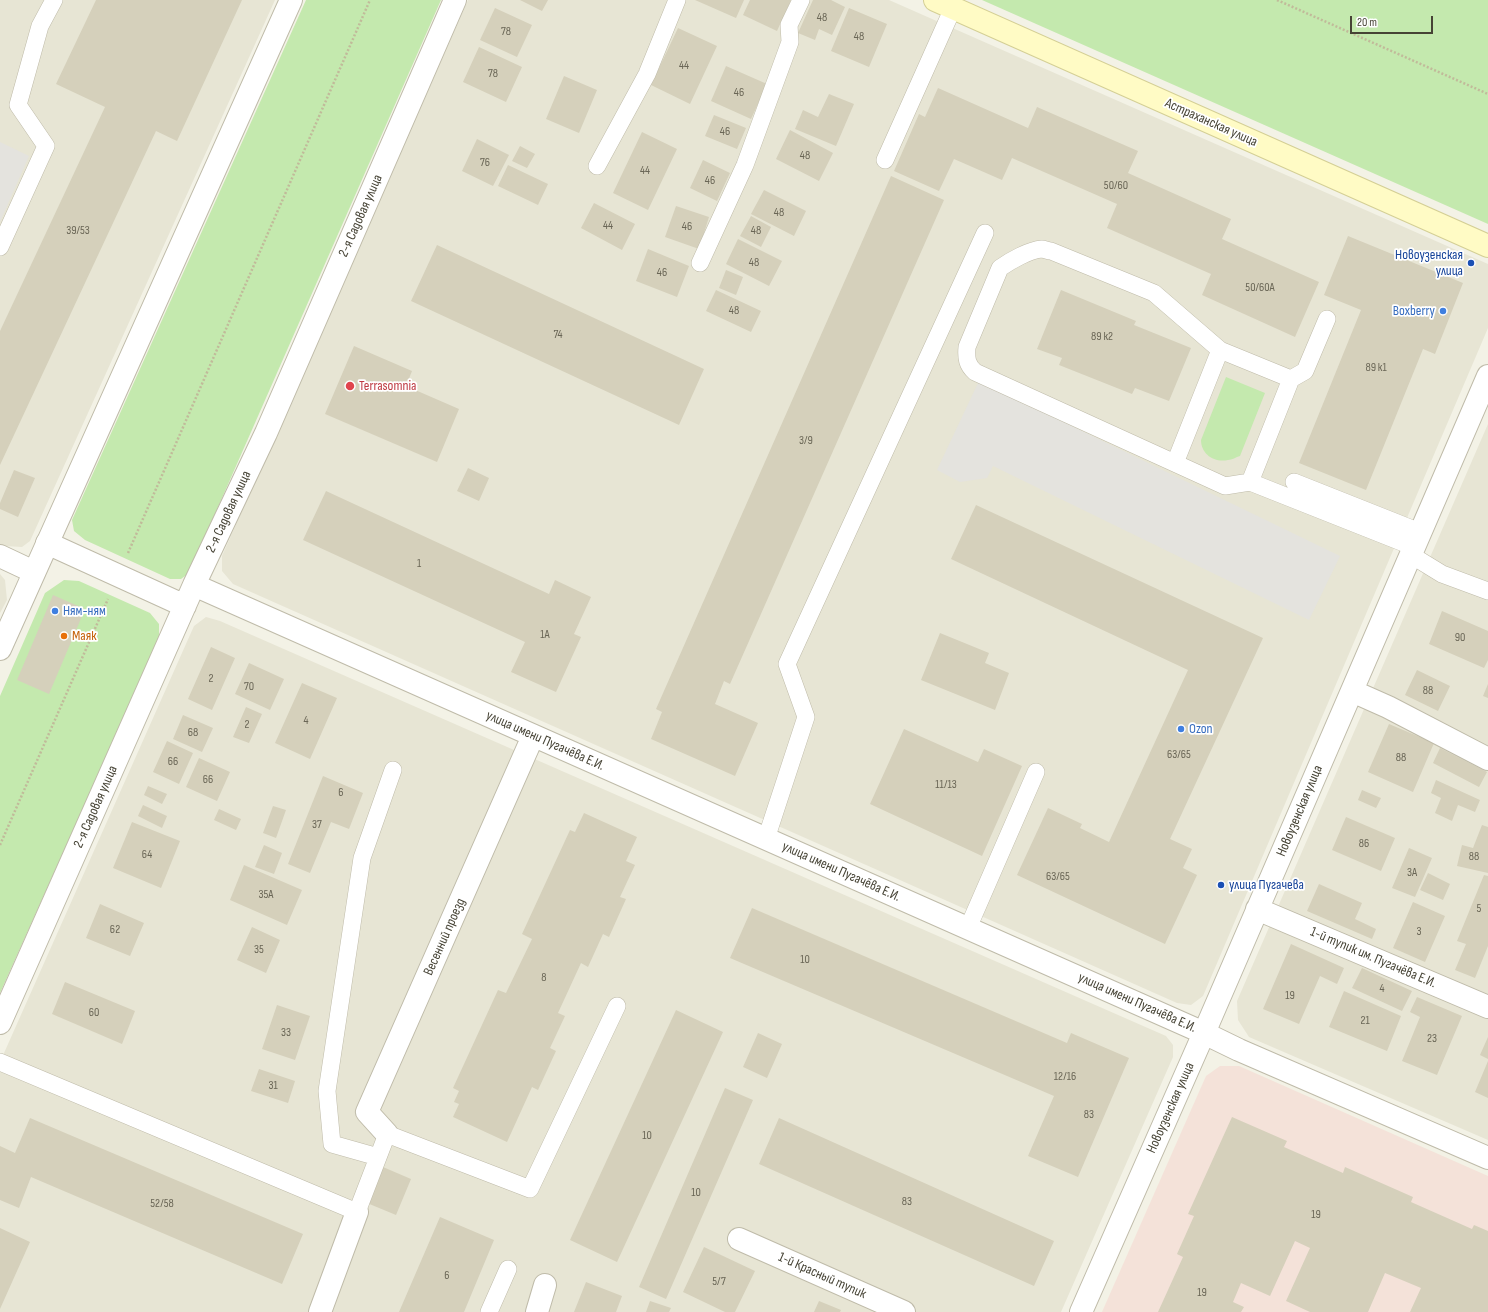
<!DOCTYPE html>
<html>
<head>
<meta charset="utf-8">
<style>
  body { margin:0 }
  #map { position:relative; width:1488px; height:1312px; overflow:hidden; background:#f3f2e6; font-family:"Sofia Sans Condensed",sans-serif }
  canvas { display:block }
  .scale { position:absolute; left:1350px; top:16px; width:83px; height:18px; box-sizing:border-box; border:2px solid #464335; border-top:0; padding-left:5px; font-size:12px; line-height:14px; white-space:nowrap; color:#464335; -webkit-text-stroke:3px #fff; paint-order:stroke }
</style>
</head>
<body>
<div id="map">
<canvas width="1488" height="1312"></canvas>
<div class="scale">20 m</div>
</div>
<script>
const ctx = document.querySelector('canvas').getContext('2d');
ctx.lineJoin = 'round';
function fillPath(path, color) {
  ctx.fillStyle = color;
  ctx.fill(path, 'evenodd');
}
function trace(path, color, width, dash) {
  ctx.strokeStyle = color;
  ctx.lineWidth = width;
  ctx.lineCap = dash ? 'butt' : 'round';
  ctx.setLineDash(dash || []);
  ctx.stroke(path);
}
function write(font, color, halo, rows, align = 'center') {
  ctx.font = font + ' "Sofia Sans Condensed",sans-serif';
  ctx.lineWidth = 3.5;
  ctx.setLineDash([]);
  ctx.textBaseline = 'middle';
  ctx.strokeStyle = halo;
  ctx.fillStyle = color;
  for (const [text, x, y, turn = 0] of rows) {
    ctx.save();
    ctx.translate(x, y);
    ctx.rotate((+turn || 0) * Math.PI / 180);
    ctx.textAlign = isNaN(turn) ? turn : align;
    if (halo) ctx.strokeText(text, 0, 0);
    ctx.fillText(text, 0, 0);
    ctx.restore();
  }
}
const residential = new Path2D(`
  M0 0H275L30 541 22 547 5 546 0 544Z
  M468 0H889L1488 264V328L1203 996 1191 1005 1177 1003 233 584 222 571V556Z
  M1488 424V1140L1249 1037 1238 1020 1237 1001Z
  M0 574 5 580 7 600 0 613Z
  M206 617 220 621 1166 1036 1173 1045V1057L1061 1312H0V1062L194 626Z`);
const medical = new Path2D(`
  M1220 1066H1239L1488 1176V1312H1102L1206 1076Z`);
const green = new Path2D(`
  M306 0H441L189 573 181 579H170L85 540 74 531 72 520Z
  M982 0H1488V224Z
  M1226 377 1265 393 1240 456C1236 457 1232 460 1228 460 1214 463 1201 454 1201 440Z
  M64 580 79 581 150 613 159 624V639L0 993V696L45 593Z`);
const parking = new Path2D(`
  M0 142 29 156 0 222Z
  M979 381 1340 556 1309 620 993 466 987 478 960 482 937 470Z`);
const building = new Path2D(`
  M96 0H242L177 141 156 131 0 465V331L105 107 56 84Z
  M520 0H548L542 11Z
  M695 0H744L736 18Z
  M750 0H791L777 31 743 15Z
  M813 0H831L845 7 832 35 819 29 815 40 798 33Z
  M495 8 532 25 517 57 480 40Z
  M849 8 887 24 869 67 831 51Z
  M678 28 717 46 690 104 651 85Z
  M479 47 522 67 506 102 463 82Z
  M726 66 767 84 751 119 711 101Z
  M564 76 597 90 579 133 546 119Z
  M938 88 1028 128 1037 107 1138 151 1128 173 1231 219 1222 239 1319 282 1295 337 1202 295 1211 274 1107 228 1117 204 1012 158 1002 180 954 159 939 191 894 171 919 114 925 117Z
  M829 94 854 104 836 146 795 129 803 110 818 117Z
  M714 115 746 128 737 149 705 136Z
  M790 130 833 153 819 181 776 159Z
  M642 132 677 149 648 210 613 193Z
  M477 139 509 155 493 186 462 171Z
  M520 146 535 154 527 168 512 161Z
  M703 160 730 173 717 201 690 188Z
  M508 165 548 184 538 205 498 186Z
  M891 176 944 200 730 684 724 681 715 704 758 723 735 776 651 739 662 712 656 709Z
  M764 190 806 211 794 236 751 214Z
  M594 203 635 224 622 250 581 228Z
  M676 206 709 217 699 249 665 237Z
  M751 216 771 227 761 247 740 236Z
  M1348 236 1463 283 1435 354 1423 349 1366 490 1299 463 1361 310 1324 295Z
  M738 239 782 261 769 286 726 264Z
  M437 245 704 369 679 425 411 301Z
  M648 249 689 266 677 297 636 281Z
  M726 270 743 277 736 295 719 288Z
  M716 290 761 311 751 332 706 311Z
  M1061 290 1136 321 1134 325 1191 348 1169 401 1135 388 1132 394 1059 365 1062 358 1037 349Z
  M354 346 412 371 406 386 459 409 437 462 325 414Z
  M468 468 489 478 479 501 457 491Z
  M14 470 35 478 18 517 0 509V503Z
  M326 491 549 594 555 580 591 597 574 634 581 637 556 692 511 672 525 642 303 540Z
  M976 505 1263 638 1170 839 1192 849 1183 868 1197 875 1165 944 1017 875 1048 808 1082 824 1080 828 1109 842 1188 670 951 559Z
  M53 595 85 609 49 694 17 680Z
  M1442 611 1488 631V660L1484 668 1429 644Z
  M940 633 989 653 985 663 1009 673 995 710 921 680Z
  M211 647 235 658 212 710 188 699Z
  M249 663 284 679 270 710 235 694Z
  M1417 670 1450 686 1438 711 1405 695Z
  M302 683 337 698 310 759 275 743Z
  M1488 684V698L1483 696Z
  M246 707 262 714 249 743 233 737Z
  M183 715 213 728 202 752 173 739Z
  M1389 724 1434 743 1413 792 1368 772Z
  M904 729 978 762 984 749 1022 766 982 856 870 804Z
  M167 741 193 753 179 784 153 772Z
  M1440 748 1487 772 1479 787 1433 763Z
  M199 758 230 772 217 801 186 787Z
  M323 776 363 793 349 829 331 822 310 873 288 864Z
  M1436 780 1480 800 1475 812 1458 805 1452 821 1435 813 1441 798 1431 793Z
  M148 786 167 794 162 804 144 795Z
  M1362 790 1381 798 1376 808 1358 800Z
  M143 805 167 816 162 828 138 816Z
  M273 806 286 810 276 838 263 833Z
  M219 809 241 819 236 830 214 820Z
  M584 813 637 837 626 861 635 865 620 897 626 899 609 937 603 934 588 967 581 963 558 1013 565 1016 550 1048 556 1051 538 1090 532 1087 507 1142 453 1117 459 1104 454 1102 459 1091 453 1088 498 990 506 993 532 939 522 934 570 830 575 832Z
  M1346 817 1395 838 1381 871 1332 850Z
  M132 822 180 841 161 888 113 868Z
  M1482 825 1488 827V873L1457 866 1462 845 1473 848Z
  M264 845 282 853 274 874 255 867Z
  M1409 848 1432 858 1415 897 1392 888Z
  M244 865 302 890 287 925 230 900Z
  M1428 873 1450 884 1443 900 1420 890Z
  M1484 875 1488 876V946L1475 978 1455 970 1466 944 1457 941Z
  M1319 884 1362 903 1355 919 1376 929 1372 939 1307 911Z
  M1413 902 1445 916 1425 962 1393 948Z
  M100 904 144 923 130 956 86 938Z
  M752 908 1067 1043 1071 1033 1129 1058 1078 1177 1028 1156 1054 1096 730 958Z
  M252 927 280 940 266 973 237 960Z
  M1291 944 1344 968 1337 984 1320 976 1299 1024 1263 1009Z
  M1362 968 1412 991 1402 1011 1352 988Z
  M65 982 135 1011 122 1044 52 1014Z
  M1344 991 1401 1016 1387 1051 1329 1027Z
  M1417 997 1462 1016 1437 1075 1402 1061 1420 1017 1410 1012Z
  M277 1005 310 1016 295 1060 262 1049Z
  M676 1010 723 1032 617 1262 570 1240Z
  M758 1033 782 1044 767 1078 743 1067Z
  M1488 1037V1059L1480 1055Z
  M1488 1061V1098L1475 1092Z
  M259 1069 295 1081 288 1103 251 1091Z
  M725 1088 753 1100 666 1299 639 1287Z
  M1232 1117 1287 1141 1284 1147 1343 1173 1345 1167 1413 1197 1411 1202 1472 1229 1474 1225 1488 1231V1312H1410L1421 1288 1385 1273 1368 1312H1310L1286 1301 1310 1248 1295 1241 1270 1296 1241 1283 1233 1302 1244 1307 1241 1312H1158L1183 1257 1177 1254 1194 1216 1188 1214Z
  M30 1118 303 1234 282 1284 31 1177 19 1208 0 1200V1146L15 1153Z
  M779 1118 1054 1241 1034 1286 759 1164Z
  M383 1167 411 1179 396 1215 367 1203Z
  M440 1217 494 1240 464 1312H399Z
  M0 1228 30 1242 0 1309Z
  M704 1247 755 1271 735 1312H725L683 1292Z
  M586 1282 622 1296 616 1312H574Z
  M650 1301 671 1308 669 1312H646Z
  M819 1301 841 1310 840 1312H814Z`);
const path = new Path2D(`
  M1277 0 1488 94
  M128 553 370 0
  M0 845 108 599`);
const service = new Path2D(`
  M885 160 953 8
  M597 166 647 74 677 0
  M0 247 46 146 18 105 40 26 54 0
  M700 263 745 165 790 42 789 25 801 0
  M1291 379 1305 371 1327 319
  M1175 463 1220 350
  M1250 482 1291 379 1220 350 1154 293 1051 251C1048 251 1044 249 1042 249 1029 250 1010 261 1000 268L967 347C966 358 967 365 975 372L1225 486 1250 482 1414 547
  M1294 482 1420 532
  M1411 555 1442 574 1488 591
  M766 839 806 717 787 664 985 233
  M968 928 1036 772
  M0 1062 357 1212 387 1134 530 1189 617 1006
  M378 1157 332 1144 327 1091 362 858 393 770
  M489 1312 508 1269`);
const minor = new Path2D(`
  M47 543 185 606
  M0 556 34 572
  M194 585 1204 1033 1239 1050 1488 1158
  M1352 691 1388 707 1488 759
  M1257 909 1488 1007
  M0 1023 194 585 266 433 455 0
  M387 1134 367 1112 533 736
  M739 1239 904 1312
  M320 1312 357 1212
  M537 1312 545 1285
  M1081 1312 1204 1033 1488 376`);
const tertiary = new Path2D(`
  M0 649 291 0`);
const secondary = new Path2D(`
  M935 0 1488 246`);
const markers = [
  [1471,263,4,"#1a4fb4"],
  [1443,311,4,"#3f7fe0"],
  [350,386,5,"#e0444e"],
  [55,611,4,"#3f7fe0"],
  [64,636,4,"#e8710a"],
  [1181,729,4,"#3f7fe0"],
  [1221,885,4,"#1a4fb4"]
];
const numberNames = [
  ["48",822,18],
  ["78",506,32],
  ["48",859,37],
  ["44",684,66],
  ["78",493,74],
  ["46",739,93],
  ["46",725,132],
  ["48",805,156],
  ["76",485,163],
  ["44",645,171],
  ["46",710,181],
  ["50/60",1116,186],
  ["48",779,213],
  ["44",608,226],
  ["46",687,227],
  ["39/53",78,231],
  ["48",756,231],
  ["48",754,263],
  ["46",662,273],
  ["50/60А",1260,288],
  ["48",734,311],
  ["74",558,335],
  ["89 к2",1102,337],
  ["89 к1",1376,368],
  ["3/9",806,441],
  ["1",419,564],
  ["1А",545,635],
  ["90",1460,638],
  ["2",211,679],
  ["70",249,687],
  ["88",1428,691],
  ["4",306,721],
  ["2",247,725],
  ["68",193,733],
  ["63/65",1179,755],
  ["88",1401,758],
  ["66",173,762],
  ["66",208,780],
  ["11/13",946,785],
  ["6",341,793],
  ["37",317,825],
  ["86",1364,844],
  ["64",147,855],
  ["88",1474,857],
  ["3А",1412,873],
  ["63/65",1058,877],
  ["35А",266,895],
  ["5",1479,909],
  ["62",115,930],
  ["3",1419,932],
  ["35",259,950],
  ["10",805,960],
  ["8",544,978],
  ["4",1382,989],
  ["19",1290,996],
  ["60",94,1013],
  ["21",1365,1021],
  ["33",286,1033],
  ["23",1432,1039],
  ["12/16",1065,1077],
  ["31",273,1086],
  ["83",1089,1115],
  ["10",647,1136],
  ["10",696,1193],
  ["83",907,1202],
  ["52/58",162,1204],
  ["19",1316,1215],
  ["6",447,1276],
  ["5/7",719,1282],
  ["19",1202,1293]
];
const streetNames = [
  ["Астраханская улица",1211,123,24],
  ["2-я Садовая улица",361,216,-66],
  ["2-я Садовая улица",229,512,-65],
  ["улица имени Пугачёва Е.И.",545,741,24],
  ["2-я Садовая улица",96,807,-66],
  ["Новоузенская улица",1300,811,-67],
  ["улица имени Пугачёва Е.И.",841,872,24],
  ["Весенний проезд",445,937,-66],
  ["1-й тупик им. Пугачёва Е.И.",1373,958,23],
  ["улица имени Пугачёва Е.И.",1137,1003,24],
  ["Новоузенская улица",1171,1108,-66],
  ["1-й Красный тупик",822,1276,24]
];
const transitNames = [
  ["Новоузенская",1463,255],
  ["улица",1463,271],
  ["улица Пугачева",1229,885,"left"]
];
const shopNames = [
  ["Boxberry",1435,311,"right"],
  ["Ням-ням",63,611],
  ["Ozon",1189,729]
];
const healthNames = [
  ["Terrasomnia",359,386]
];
const foodNames = [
  ["Маяк",72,636]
];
fillPath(residential, '#e7e5d4');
fillPath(medical, '#f4e2d9');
fillPath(green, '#c4e9ae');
fillPath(parking, '#e4e3de');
fillPath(building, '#d5d0bb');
trace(service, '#bfbba9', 18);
trace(minor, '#bfbba9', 24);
trace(tertiary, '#bfbba9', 24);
trace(secondary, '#d4cf95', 24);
trace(path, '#c1ba9a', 2.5, [2, 2]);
trace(service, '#fff', 17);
trace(minor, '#fff', 22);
trace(tertiary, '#fff', 22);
trace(secondary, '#fffbc5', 22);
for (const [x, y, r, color] of markers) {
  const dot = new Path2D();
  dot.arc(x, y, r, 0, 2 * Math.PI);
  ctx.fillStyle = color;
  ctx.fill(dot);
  trace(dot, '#fff', 1.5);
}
write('12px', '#6a6656', null, numberNames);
write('14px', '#464335', '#fff', streetNames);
write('14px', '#164399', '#fff', transitNames, 'right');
write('14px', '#366cbe', '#fff', shopNames, 'left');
write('14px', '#be3a42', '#fff', healthNames, 'left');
write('14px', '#c56008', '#fff', foodNames, 'left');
</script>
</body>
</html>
